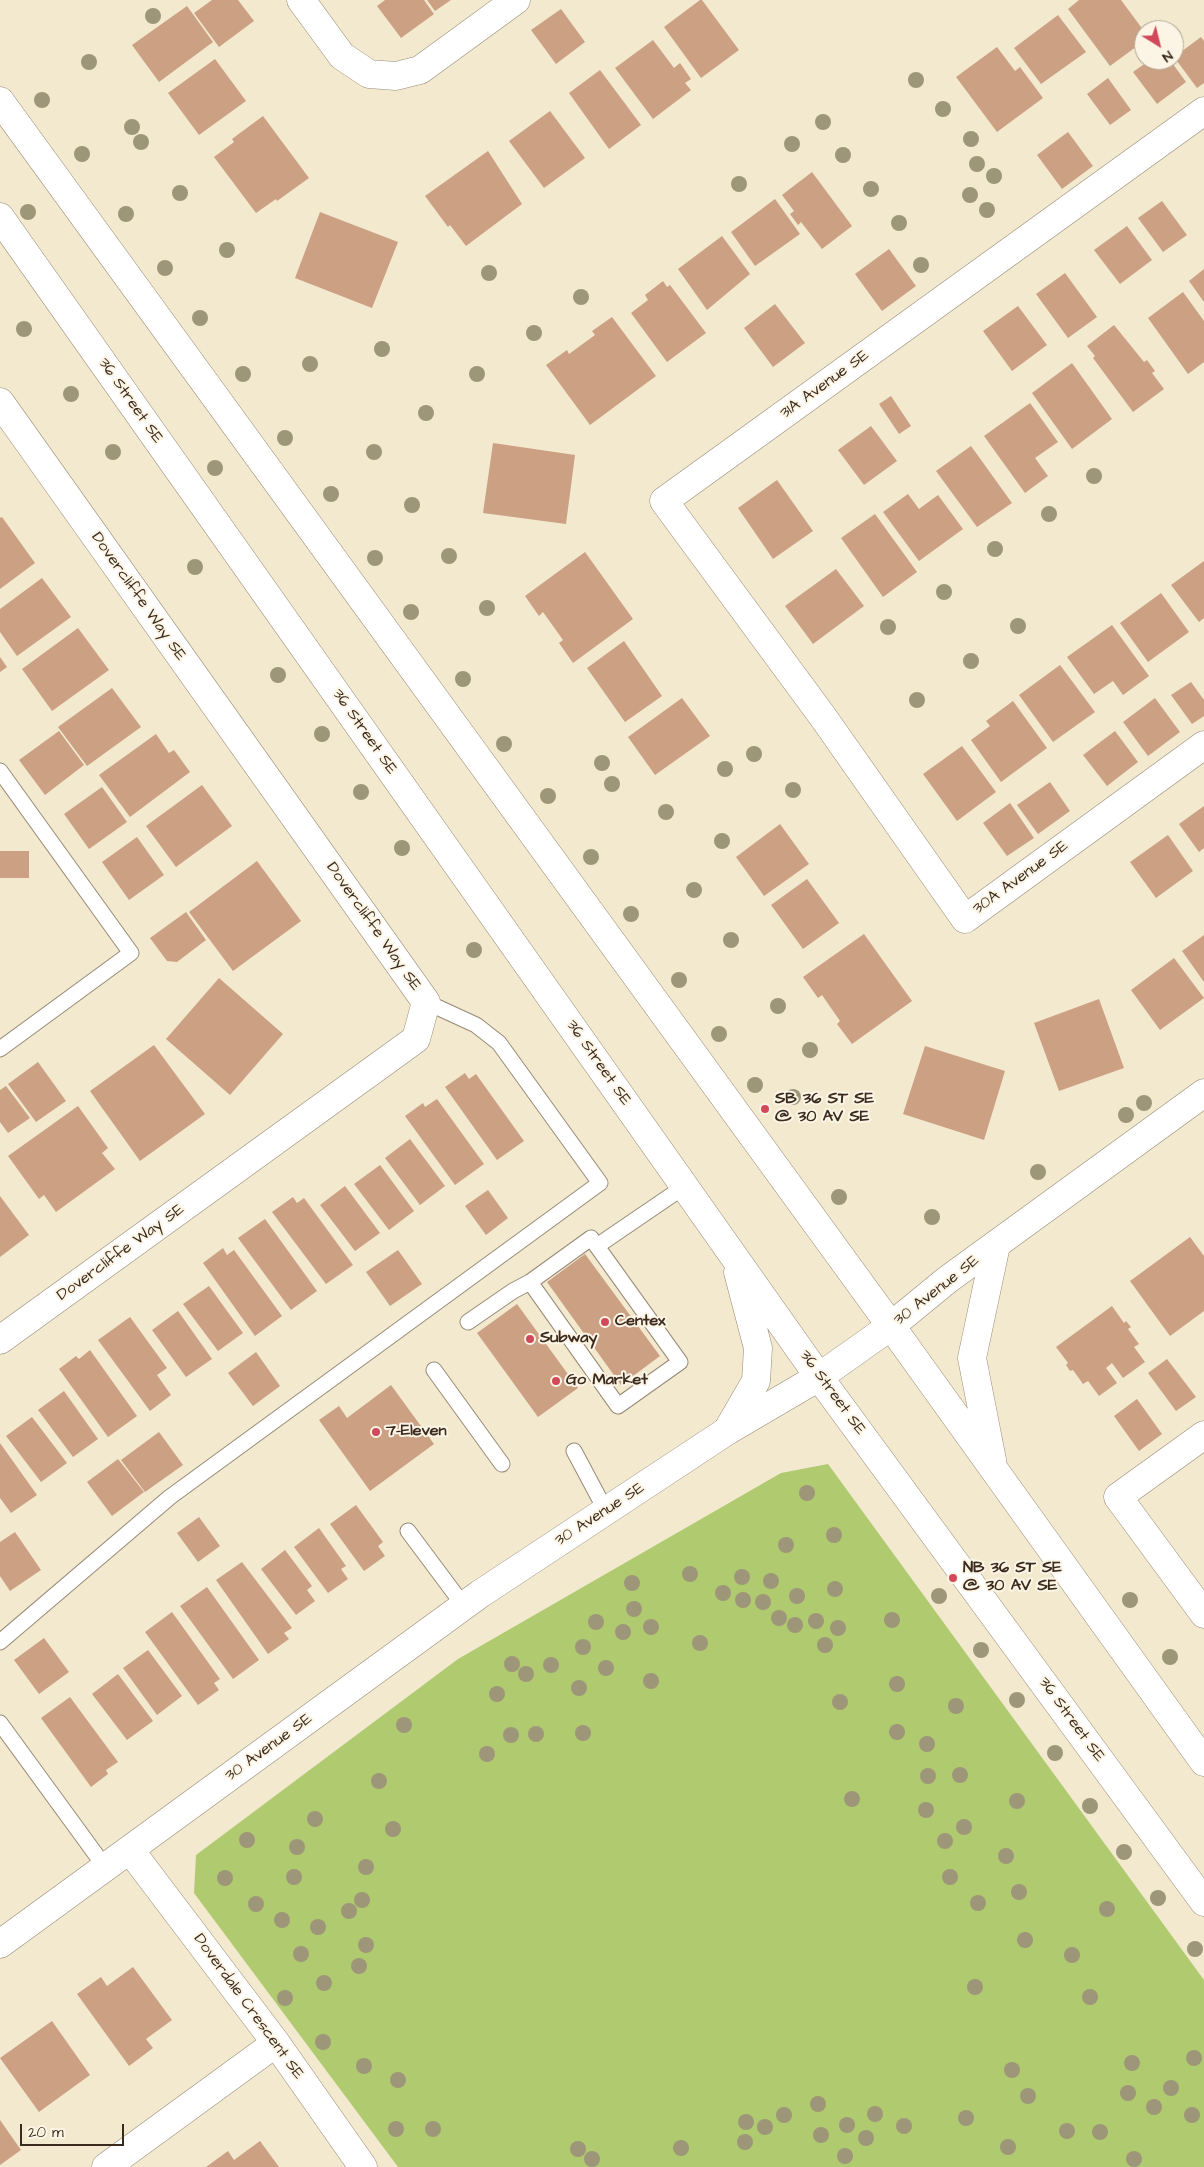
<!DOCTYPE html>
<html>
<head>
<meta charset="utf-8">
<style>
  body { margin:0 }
  #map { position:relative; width:1204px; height:2167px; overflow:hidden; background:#f3e9cf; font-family:"Architects Daughter",sans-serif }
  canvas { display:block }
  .north { position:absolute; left:1134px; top:20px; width:50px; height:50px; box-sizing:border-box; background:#fcf5e5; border:1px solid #afa495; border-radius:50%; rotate:144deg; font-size:14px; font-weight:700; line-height:20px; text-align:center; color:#3b2a1e }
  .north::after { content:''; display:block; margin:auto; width:18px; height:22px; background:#d1495b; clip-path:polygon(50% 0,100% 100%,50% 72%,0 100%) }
  .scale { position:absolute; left:20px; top:2124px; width:104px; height:22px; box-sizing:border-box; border:2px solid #3b2a1e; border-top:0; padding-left:6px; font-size:15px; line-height:18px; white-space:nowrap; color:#3b2a1e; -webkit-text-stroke:4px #fcf5e5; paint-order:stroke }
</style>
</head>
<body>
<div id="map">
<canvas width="1204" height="2167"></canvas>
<div class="north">N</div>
<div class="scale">20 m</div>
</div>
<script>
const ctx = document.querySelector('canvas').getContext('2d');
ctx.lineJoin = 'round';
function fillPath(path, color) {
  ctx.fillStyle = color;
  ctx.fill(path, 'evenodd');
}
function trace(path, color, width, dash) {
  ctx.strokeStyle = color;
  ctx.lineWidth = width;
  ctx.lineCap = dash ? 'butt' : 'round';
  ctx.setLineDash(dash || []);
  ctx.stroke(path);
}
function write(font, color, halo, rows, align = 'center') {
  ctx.font = font + ' "Architects Daughter",sans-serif';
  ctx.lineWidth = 4;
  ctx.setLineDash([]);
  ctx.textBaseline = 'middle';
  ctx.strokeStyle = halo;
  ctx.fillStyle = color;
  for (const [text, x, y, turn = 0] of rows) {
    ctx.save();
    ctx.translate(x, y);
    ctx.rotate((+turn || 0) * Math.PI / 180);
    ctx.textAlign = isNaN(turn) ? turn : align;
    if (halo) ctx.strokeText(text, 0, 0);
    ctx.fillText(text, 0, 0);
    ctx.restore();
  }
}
const green = new Path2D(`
  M828 1464 1204 1980V2167H398L194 1893 196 1855 458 1659 781 1473Z`);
const building = new Path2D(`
  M212 0H238L254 21 219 47 194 13Z
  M385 0H424L434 14 401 38 377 6Z
  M427 0H451L435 11Z
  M700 0H702L739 50 701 78 664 27Z
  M1079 0H1121L1144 31V41L1110 66 1068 9Z
  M187 6 213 42 159 82 132 45Z
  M561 9 585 42 556 64 531 30Z
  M1058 15 1086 52 1041 84 1014 48Z
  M1201 37 1204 41V83L1197 88 1174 57Z
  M653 40 674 68 680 63 691 79 685 83 691 90 653 119 615 68Z
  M997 47 1015 71 1020 67 1043 98 997 132 956 77Z
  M215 59 246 101 199 135 168 93Z
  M1150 60H1170L1186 82 1157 104 1133 72Z
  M600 70 641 125 609 149 569 93Z
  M1108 78 1131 110 1110 125 1087 94Z
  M550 111 585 158 544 188 509 141Z
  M263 116 309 178 277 201 276 199 256 213 214 157 234 142 232 139Z
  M1068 132 1093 166 1062 189 1037 155Z
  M488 151 522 204 466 246 450 225 448 227 425 196Z
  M812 172 852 226 822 249 801 222 798 225 790 214 794 211 782 195Z
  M775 199 800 234 755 266 731 232Z
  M1162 201 1187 235 1163 252 1138 218Z
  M320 212 398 242 372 308 295 278Z
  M1127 226 1152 260 1120 284 1094 250Z
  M722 236 750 274 707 310 678 269Z
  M889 249 916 286 882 311 855 274Z
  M1204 269V302L1189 281Z
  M1065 273 1097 317 1068 338 1036 294Z
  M663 281 667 287 670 285 706 333 667 362 631 313 648 300 645 295Z
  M1183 292 1204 321V362L1188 374 1148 318Z
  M775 304 805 343 773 367 744 328Z
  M1018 306 1047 345 1012 371 983 331Z
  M612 317 656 376 590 425 546 365 567 350 569 354 595 335 592 331Z
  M1114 325 1144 362 1147 360 1155 371 1152 373 1164 389 1133 412 1093 358 1095 356 1087 346Z
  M1072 363 1112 419 1072 449 1032 393Z
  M891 396 911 426 899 434 879 404Z
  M1030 403 1058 442 1035 458 1048 476 1025 493 984 436Z
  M871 426 897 461 864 485 838 450Z
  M493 443 575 455 566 524 483 513Z
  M971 446 1012 503 977 527 936 471Z
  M777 480 813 531 773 559 738 508Z
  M908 494 919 509 938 495 963 529 919 561 883 512Z
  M875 514 917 572 883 597 841 538Z
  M2 517 35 563 0 589V518Z
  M585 552 633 619 573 663 559 643 563 640 543 612 539 616 525 596Z
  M1204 561V618L1199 622 1171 585Z
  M836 569 864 606 813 644 785 606Z
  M42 578 71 617 17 656 0 632V609Z
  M1161 593 1189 632 1148 662 1120 623Z
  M1112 625 1149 676 1123 695 1113 681 1094 694 1067 657Z
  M78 628 109 670 52 711 22 669Z
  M624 641 662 696 625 722 587 668Z
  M0 657 7 667 0 672Z
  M1060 665 1095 712 1053 742 1019 695Z
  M1191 682 1204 700V716L1192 724 1171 695Z
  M112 688 141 727 87 766 58 727Z
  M682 698 710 736 655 775 628 737Z
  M1155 698 1180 732 1148 756 1123 722Z
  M1013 701 1047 748 1001 782 971 740 990 726 986 721Z
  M59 731 84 765 45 795 19 760Z
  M1115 731 1138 762 1107 786 1083 755Z
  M156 734 169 753 174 750 190 772 130 817 99 775Z
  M962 746 996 792 957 821 923 774Z
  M1050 782 1070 811 1038 834 1017 805Z
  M202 785 232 826 176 867 146 826Z
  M102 787 127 822 89 849 64 814Z
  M1010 803 1034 838 1007 856 983 823Z
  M1204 806V848L1199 852 1179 824Z
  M780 824 809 864 764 896 736 857Z
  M1168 835 1193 871 1156 898 1130 862Z
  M137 837 164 875 129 900 102 862Z
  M0 851H29V878H0Z
  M257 861 301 921 233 971 189 912Z
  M807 879 839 923 803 949 771 905Z
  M186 912 206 940 177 962 167 961 150 938Z
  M864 934 912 1001 852 1044 837 1024 840 1021 822 995 818 998 803 977Z
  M1204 935V982L1182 951Z
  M1174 958 1204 998 1160 1030 1131 990Z
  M219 978 283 1034 230 1095 166 1039Z
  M1099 999 1124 1068 1059 1091 1034 1023Z
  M154 1045 205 1114 140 1161 90 1091Z
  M925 1046 1005 1071 984 1140 903 1114Z
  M38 1062 66 1101 36 1122 8 1084Z
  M465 1073 469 1079 476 1074 524 1141 497 1160 445 1087Z
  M6 1086 30 1118 8 1133 0 1122V1090Z
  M437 1099 484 1164 455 1185 405 1116 423 1103 425 1107Z
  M78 1106 108 1148 102 1153 115 1169 56 1212 44 1195 39 1199 8 1156Z
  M410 1139 445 1186 420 1205 385 1158Z
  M380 1165 414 1211 389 1230 354 1184Z
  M345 1186 380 1233 355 1251 320 1205Z
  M488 1190 508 1218 486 1235 465 1206Z
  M0 1196 29 1235 0 1257Z
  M293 1197 297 1203 304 1198 353 1265 326 1284 272 1212Z
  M265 1219 317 1291 291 1310 238 1238Z
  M1190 1237 1204 1256V1311L1170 1336 1130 1281Z
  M223 1248 227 1255 234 1250 282 1316 255 1336 203 1263Z
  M398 1250 422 1284 390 1306 366 1272Z
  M585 1254 660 1356 621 1385 547 1282Z
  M209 1286 243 1333 218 1351 183 1304Z
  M517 1304 578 1388 538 1417 477 1333Z
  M1112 1306 1124 1323 1126 1321 1131 1327 1128 1329 1139 1344 1134 1347 1145 1362 1123 1378 1112 1363 1106 1368 1117 1383 1099 1396 1088 1381 1083 1384 1073 1370 1070 1371 1066 1365 1068 1363 1056 1347Z
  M178 1311 212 1359 186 1377 152 1330Z
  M130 1317 167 1368 157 1375 171 1395 150 1411 98 1340Z
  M90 1350 137 1416 108 1437 59 1369 76 1356 79 1359Z
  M256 1352 280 1386 253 1406 228 1373Z
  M1167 1359 1196 1397 1176 1411 1148 1373Z
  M391 1385 434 1444 370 1491 319 1420 339 1406 347 1418Z
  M64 1391 98 1439 73 1457 38 1410Z
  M1137 1399 1162 1434 1139 1451 1114 1416Z
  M32 1417 67 1463 41 1482 6 1436Z
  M159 1432 183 1465 145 1492 121 1460Z
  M0 1443 37 1495 11 1513 0 1498Z
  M118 1459 144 1492 112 1516 87 1482Z
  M356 1505 383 1542 378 1546 385 1556 364 1571 330 1524Z
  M199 1517 220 1546 198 1562 177 1533Z
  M319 1528 346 1566 341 1569 348 1579 328 1593 294 1547Z
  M15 1532 41 1570 10 1591 0 1576V1542Z
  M285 1550 312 1586 307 1590 315 1601 296 1615 261 1569Z
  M242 1562 292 1628 284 1633 289 1639 268 1654 216 1580Z
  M207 1587 259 1660 233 1679 180 1606Z
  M172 1612 220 1679 214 1683 219 1690 198 1705 145 1632Z
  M44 1638 69 1672 39 1694 14 1660Z
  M148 1650 182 1696 157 1715 123 1668Z
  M118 1674 153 1721 127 1740 92 1694Z
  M70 1697 118 1762 106 1770 108 1774 91 1787 41 1718Z
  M133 1967 172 2020 146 2039 153 2048 129 2066 77 1994 101 1977 107 1986Z
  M52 2021 90 2075 39 2112 0 2058Z
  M0 2120 21 2150 0 2165Z
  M260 2141 279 2167H206L228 2151 234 2160Z`);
const service = new Path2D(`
  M0 771 131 953 0 1049
  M597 1246 685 1186
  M468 1322 513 1291 530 1282 591 1238 680 1362 618 1406 530 1282
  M434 1370 502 1464
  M574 1451 606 1511
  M408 1531 464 1606
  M0 1642 170 1497 600 1183 499 1043 476 1025 426 1002
  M0 1723 105 1867`);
const minor = new Path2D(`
  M301 0 342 56 369 74 396 76 420 70 516 0
  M1204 111 664 501 823 717 965 919 1204 745
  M0 402 426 1002 416 1039 0 1340
  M1204 1435 1118 1497 1204 1614
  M130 1850 276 2043 363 2167
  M0 1944 480 1594 727 1431 819 1377 891 1326 947 1280 1204 1093
  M106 2167 276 2043`);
const secondary = new Path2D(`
  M0 101 891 1326 1204 1762
  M0 217 819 1377 1204 1902
  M727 1431 756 1381 758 1348 738 1272
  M992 1460 972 1358 996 1245`);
const trees = [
  [153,16],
  [89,62],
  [916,80],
  [42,100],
  [943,109],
  [823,122],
  [132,127],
  [971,139],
  [141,142],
  [792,144],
  [82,154],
  [843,155],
  [977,164],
  [994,176],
  [739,184],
  [871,189],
  [180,193],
  [970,195],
  [987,210],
  [28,212],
  [126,214],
  [899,223],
  [227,250],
  [921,265],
  [165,268],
  [489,273],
  [581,297],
  [200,318],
  [24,329],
  [534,333],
  [382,349],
  [310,364],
  [243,374],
  [477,374],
  [71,394],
  [426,413],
  [285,438],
  [113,452],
  [374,452],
  [215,468],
  [1094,476],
  [331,494],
  [412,505],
  [1049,514],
  [995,549],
  [449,556],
  [375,558],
  [195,567],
  [944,592],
  [487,608],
  [411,612],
  [1018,626],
  [888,627],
  [971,661],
  [278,675],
  [463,679],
  [917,700],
  [322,734],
  [504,744],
  [754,754],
  [602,763],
  [725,769],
  [612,784],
  [793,790],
  [361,792],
  [548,796],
  [666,812],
  [722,841],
  [402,848],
  [591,857],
  [694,890],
  [631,914],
  [731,940],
  [474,950],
  [679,980],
  [778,1006],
  [719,1034],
  [810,1050],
  [755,1085],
  [793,1097],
  [1144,1103],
  [1126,1115],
  [1038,1172],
  [839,1197],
  [932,1217],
  [807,1493],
  [834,1535],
  [786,1545],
  [690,1574],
  [742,1577],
  [771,1581],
  [632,1583],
  [835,1589],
  [723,1593],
  [797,1596],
  [939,1596],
  [743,1600],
  [1130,1600],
  [763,1602],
  [634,1609],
  [779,1618],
  [892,1620],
  [816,1621],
  [596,1622],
  [795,1625],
  [651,1627],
  [838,1628],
  [623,1632],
  [700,1643],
  [825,1645],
  [583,1647],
  [981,1650],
  [1170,1657],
  [512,1664],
  [551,1665],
  [606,1668],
  [526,1674],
  [651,1681],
  [897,1684],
  [579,1688],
  [497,1694],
  [1017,1700],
  [840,1702],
  [956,1706],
  [404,1725],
  [897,1732],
  [583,1733],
  [536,1734],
  [511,1735],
  [927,1744],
  [1055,1753],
  [487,1754],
  [960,1775],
  [928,1776],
  [379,1781],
  [852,1799],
  [1017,1801],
  [1090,1806],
  [926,1810],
  [315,1819],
  [964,1827],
  [393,1829],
  [247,1840],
  [945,1841],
  [297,1847],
  [1124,1852],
  [1006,1856],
  [366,1867],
  [294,1877],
  [950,1877],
  [225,1878],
  [1019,1892],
  [1158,1898],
  [362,1900],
  [978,1903],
  [256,1904],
  [1107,1909],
  [349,1911],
  [282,1920],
  [318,1927],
  [1025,1940],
  [366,1945],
  [1195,1949],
  [301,1954],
  [1072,1955],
  [359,1966],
  [324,1983],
  [975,1987],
  [1090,1997],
  [285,1998],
  [323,2042],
  [1194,2058],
  [1132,2063],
  [364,2066],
  [1012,2070],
  [398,2080],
  [1171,2088],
  [1128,2093],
  [1028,2096],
  [818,2104],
  [1154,2107],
  [875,2114],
  [784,2115],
  [1192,2115],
  [966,2118],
  [746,2122],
  [847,2125],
  [904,2126],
  [765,2127],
  [396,2129],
  [433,2129],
  [1067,2131],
  [1100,2132],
  [821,2135],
  [866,2138],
  [745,2142],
  [1008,2147],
  [681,2148],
  [578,2149],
  [845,2156],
  [592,2159],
  [1134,2159]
];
const markers = [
  [765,1109,5,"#d1495b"],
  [605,1322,5,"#d1495b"],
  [530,1339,5,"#d1495b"],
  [556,1381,5,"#d1495b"],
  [376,1432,5,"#d1495b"],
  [953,1578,5,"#d1495b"]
];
const streetNames = [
  ["31A Avenue SE",825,385,-36],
  ["36 Street SE",130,401,55],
  ["Dovercliffe Way SE",138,597,55],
  ["36 Street SE",364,732,55],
  ["30A Avenue SE",1021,878,-36],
  ["Dovercliffe Way SE",373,927,55],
  ["36 Street SE",598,1063,55],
  ["Dovercliffe Way SE",121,1253,-36],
  ["30 Avenue SE",937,1291,-38],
  ["36 Street SE",832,1393,54],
  ["30 Avenue SE",600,1515,-33],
  ["36 Street SE",1071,1720,54],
  ["30 Avenue SE",269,1748,-36],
  ["Doverdale Crescent SE",248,2007,54]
];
const poiNames = [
  ["SB 36 ST SE",775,1100],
  ["@ 30 AV SE",775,1118],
  ["Centex",615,1322],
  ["Subway",540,1339],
  ["Go Market",566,1381],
  ["7-Eleven",386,1432],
  ["NB 36 ST SE",963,1569],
  ["@ 30 AV SE",963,1587]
];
fillPath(green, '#b0ca70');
fillPath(building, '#cba083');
trace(service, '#978a76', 17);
trace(minor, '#978a76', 29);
trace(secondary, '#978a76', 29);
trace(service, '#fff', 15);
trace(minor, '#fff', 28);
trace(secondary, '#fff', 28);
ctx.fillStyle = '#9e9679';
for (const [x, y] of trees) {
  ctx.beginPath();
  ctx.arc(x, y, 8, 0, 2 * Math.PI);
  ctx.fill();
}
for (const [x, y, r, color] of markers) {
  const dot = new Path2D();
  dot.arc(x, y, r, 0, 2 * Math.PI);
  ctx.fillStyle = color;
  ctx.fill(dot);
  trace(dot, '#fcf5e5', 2);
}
write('16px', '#3b2a1e', '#fcf5e5', streetNames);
write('bold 16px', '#3b2a1e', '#fcf5e5', poiNames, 'left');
</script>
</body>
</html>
